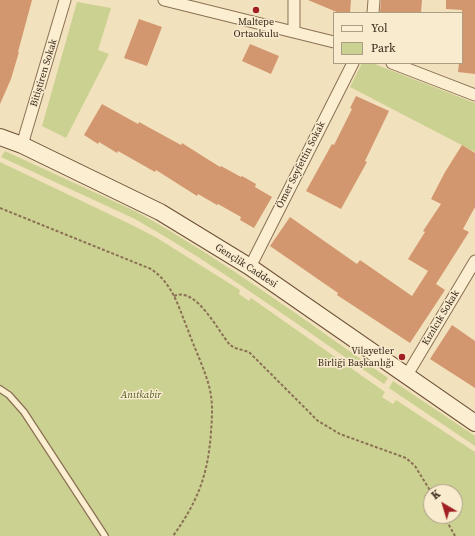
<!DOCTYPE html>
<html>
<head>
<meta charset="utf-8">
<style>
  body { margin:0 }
  #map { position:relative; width:475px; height:536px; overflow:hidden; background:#f2e1bd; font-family:"Source Serif 4",serif }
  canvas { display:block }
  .legend { position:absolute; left:333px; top:12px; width:130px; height:52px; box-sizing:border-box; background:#f8ebce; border:1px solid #ac9d86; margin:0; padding:5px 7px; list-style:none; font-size:12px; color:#39291b }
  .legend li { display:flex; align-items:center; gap:8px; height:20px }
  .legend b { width:20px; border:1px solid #ac9d86 }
  .north { position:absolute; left:423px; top:484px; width:40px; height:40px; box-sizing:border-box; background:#f8ebce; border:1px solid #ac9d86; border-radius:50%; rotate:322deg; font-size:11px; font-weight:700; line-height:16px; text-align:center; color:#39291b }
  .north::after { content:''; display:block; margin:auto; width:14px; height:18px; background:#a01f23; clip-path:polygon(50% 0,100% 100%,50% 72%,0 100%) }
</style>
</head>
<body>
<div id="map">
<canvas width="475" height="536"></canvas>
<ul class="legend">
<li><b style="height:5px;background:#fceed1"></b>Yol</li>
<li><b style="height:11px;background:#cbd191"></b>Park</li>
</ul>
<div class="north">K</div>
</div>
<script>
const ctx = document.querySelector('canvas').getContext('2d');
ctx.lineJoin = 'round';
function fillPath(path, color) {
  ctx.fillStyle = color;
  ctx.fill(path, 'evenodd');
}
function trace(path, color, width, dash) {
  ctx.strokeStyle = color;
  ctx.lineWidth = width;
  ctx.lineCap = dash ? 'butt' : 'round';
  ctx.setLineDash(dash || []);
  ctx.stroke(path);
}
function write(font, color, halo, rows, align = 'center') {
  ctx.font = font + ' "Source Serif 4",serif';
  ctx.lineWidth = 3;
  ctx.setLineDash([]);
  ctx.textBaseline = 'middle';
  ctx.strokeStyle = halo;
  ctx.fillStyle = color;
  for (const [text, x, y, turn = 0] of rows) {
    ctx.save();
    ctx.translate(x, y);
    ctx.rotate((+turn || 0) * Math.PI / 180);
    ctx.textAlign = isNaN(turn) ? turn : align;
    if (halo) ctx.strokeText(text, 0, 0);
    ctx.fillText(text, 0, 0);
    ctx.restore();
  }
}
const green = new Path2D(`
  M77 2 111 8 98 50 109 54 66 138 42 126Z
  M362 63H372L475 103V152L350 87Z
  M5 151 137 212C225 261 306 321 388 378L384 384C302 328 221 268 135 219L1 157Z
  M0 162 134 226 157 238 240 290 239 294 249 301 251 298 385 392 382 397 393 404 396 400 475 452V536H0ZM431 492H455V516H431Z
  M393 381 475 436V446L389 388Z`);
const building = new Path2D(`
  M0 0H32L18 52H19L11 79 0 104Z
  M308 0H351L350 13H339Z
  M381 0H422L421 13H380Z
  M446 0H475V74L458 72 459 63H462V10L446 9Z
  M139 19 162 27 147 66 124 58Z
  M250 44 279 56 271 74 242 61Z
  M356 96 389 111 365 161 367 162 341 209 306 191 332 144 334 145 352 109 350 108Z
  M102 104 138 124 139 122 181 145 182 143 220 167 221 166 241 177 242 176 256 184 255 187 272 197 254 228 240 220 241 217 218 204 217 205 198 194 197 196 156 170 155 172 118 151 117 153 99 142 98 144 84 135Z
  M462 145 475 153V207L463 229 469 232 436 284 445 290 410 343 337 295 338 293 270 246 290 217 357 264 360 260 412 296 428 271 408 259 425 232 423 231 441 204 431 199 445 172Z
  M452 325 475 341V388L430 359Z`);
const path = new Path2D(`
  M0 208 151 269C173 284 178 306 188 330 195 350 205 369 210 390 213 404 212 418 211 432 208 475 198 501 173 536
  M174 296C196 286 218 331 230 345L235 348 249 352 318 421 340 434 406 458 415 466 431 492
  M444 516 455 536`);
const lane = new Path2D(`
  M0 389 9 395 24 412 105 536`);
const street = new Path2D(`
  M164 0 334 42
  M373 13 374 0
  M294 32V0
  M392 63 475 95
  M22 145 65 0
  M250 267 353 63
  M407 375 475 261`);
const secondary = new Path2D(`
  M0 137 22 145 160 212 250 267 475 423`);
const markers = [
  [256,10,4,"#a01f23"],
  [402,357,4,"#a01f23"]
];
const poiNames = [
  ["Maltepe",256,22],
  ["Ortaokulu",256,34],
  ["Vilayetler",394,351,"right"],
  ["Birliği Başkanlığı",394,363,"right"]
];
const streetNames = [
  ["Bitiştiren Sokak",44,73,-73],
  ["Ömer Seyfettin Sokak",301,165,-63],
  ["Gençlik Caddesi",246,266,33],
  ["Kızılcık Sokak",441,318,-59]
];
const parkNames = [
  ["Anıtkabir",141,395]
];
fillPath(green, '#cbd191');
fillPath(building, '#d39770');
trace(lane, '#8b7055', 8);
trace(street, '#8b7055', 13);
trace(secondary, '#6d5138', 18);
trace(path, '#8b7055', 2, [3, 2]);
trace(lane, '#fceed1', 5.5);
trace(street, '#fceed1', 11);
trace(secondary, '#fceed1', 16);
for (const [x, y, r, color] of markers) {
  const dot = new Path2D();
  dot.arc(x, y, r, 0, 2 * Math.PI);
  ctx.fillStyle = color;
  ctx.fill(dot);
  trace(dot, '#f8ebce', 1.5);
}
write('10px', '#39291b', '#f8ebce', poiNames);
write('10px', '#39291b', '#f8ebce', streetNames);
write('italic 10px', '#4b581f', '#f8ebce', parkNames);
</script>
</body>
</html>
